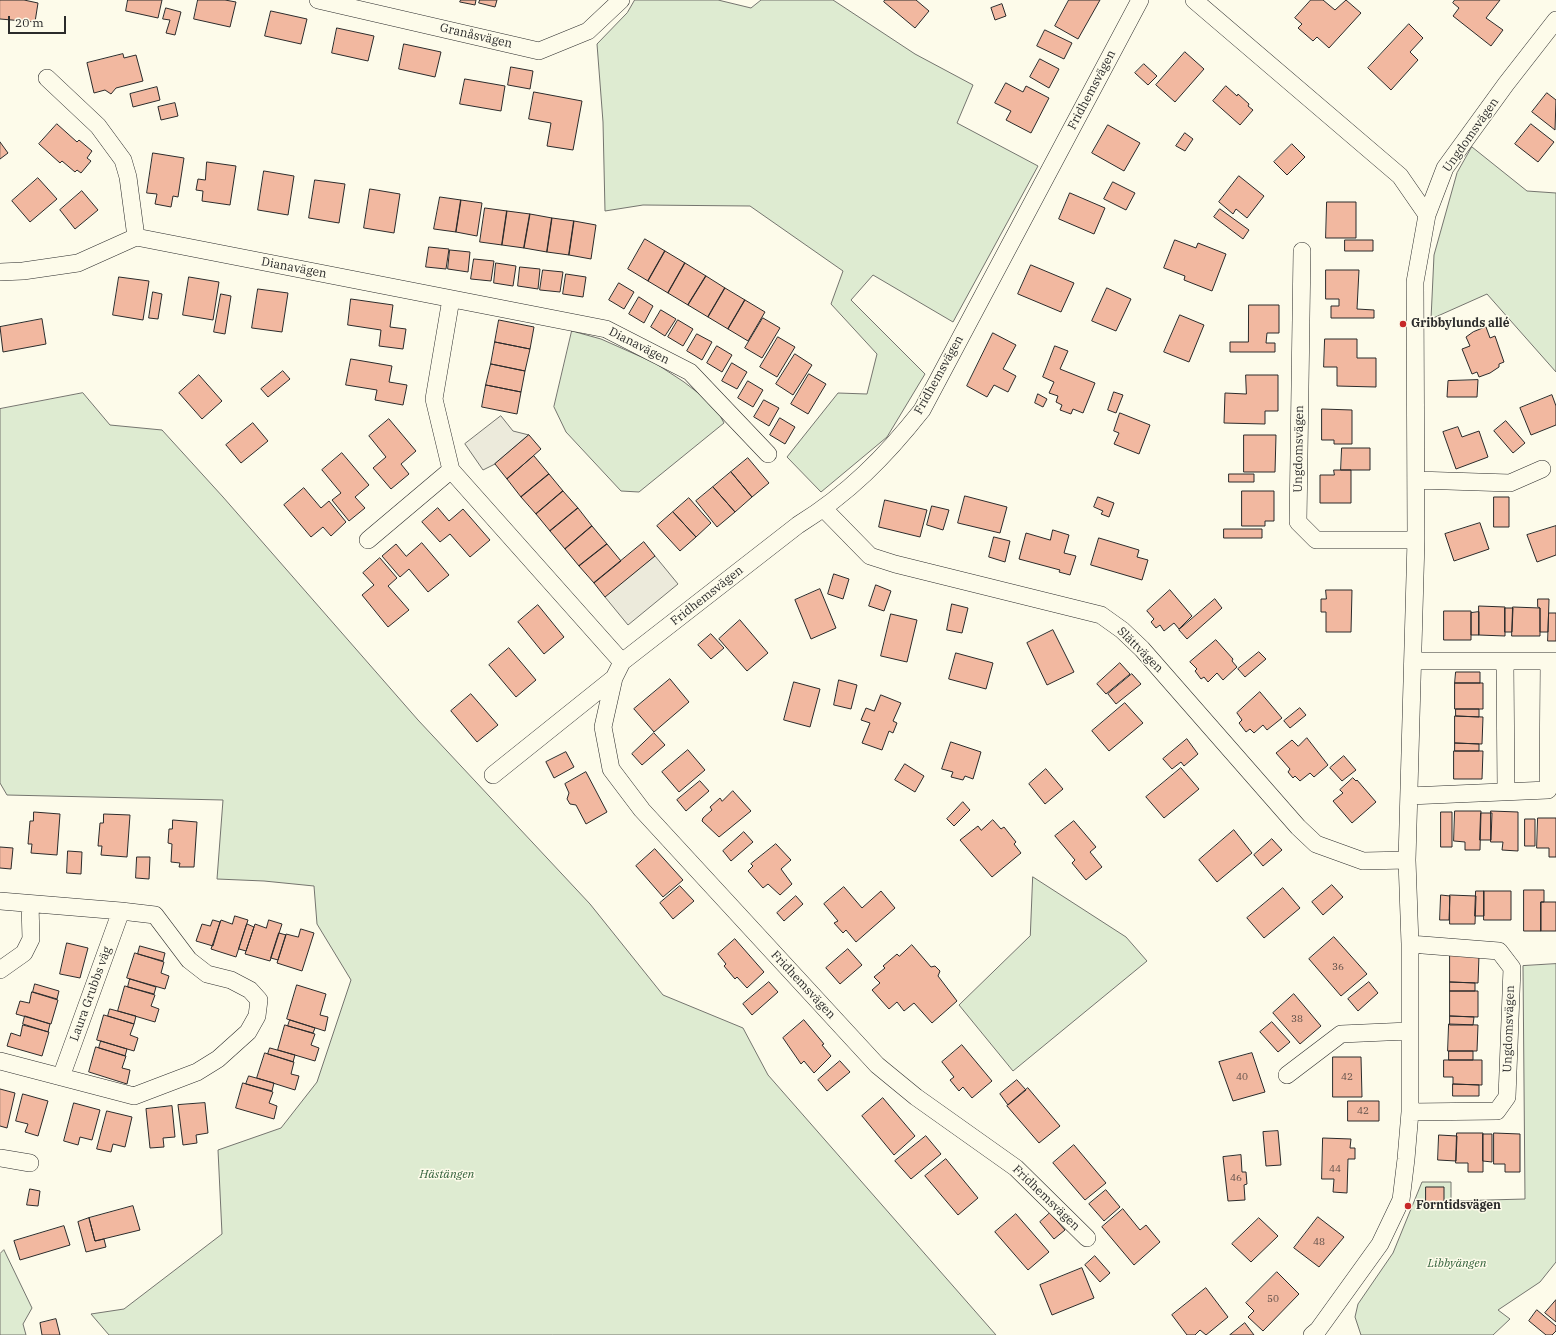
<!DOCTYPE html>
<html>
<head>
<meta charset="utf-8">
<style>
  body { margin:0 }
  #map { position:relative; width:1556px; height:1335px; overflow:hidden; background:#fdfbea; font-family:"IBM Plex Serif",serif }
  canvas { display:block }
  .scale { position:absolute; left:8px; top:16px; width:58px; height:18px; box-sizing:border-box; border:2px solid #2b2b2b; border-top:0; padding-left:5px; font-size:12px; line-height:14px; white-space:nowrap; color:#2b2b2b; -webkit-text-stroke:3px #fdfbea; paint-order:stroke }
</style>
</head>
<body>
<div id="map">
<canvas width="1556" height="1335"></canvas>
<div class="scale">20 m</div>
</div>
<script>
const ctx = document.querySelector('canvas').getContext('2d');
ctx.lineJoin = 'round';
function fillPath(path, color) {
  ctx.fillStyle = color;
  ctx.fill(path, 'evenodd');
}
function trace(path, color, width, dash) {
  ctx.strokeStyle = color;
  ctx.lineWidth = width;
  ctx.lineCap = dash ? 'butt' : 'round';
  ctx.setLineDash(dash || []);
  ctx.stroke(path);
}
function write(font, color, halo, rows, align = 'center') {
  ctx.font = font + ' "IBM Plex Serif",serif';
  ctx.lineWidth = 3;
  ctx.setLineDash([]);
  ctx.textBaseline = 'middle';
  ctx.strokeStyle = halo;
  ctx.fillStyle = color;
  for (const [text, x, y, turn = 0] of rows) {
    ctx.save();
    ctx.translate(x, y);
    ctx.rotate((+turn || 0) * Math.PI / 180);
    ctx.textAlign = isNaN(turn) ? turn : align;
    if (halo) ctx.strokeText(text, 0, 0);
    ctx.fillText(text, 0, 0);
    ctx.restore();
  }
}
const green = new Path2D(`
  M635 0H718L751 8 761 0H833L915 54 973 85 957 123 1038 166 953 322 873 275 851 300 925 374 887 437 821 492 787 457 838 393 867 394 877 354 831 304 843 271 750 206 643 205 605 211 603 122 597 44 627 13Z
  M1472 147 1527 191 1556 193V372L1487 294 1431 319 1434 255 1457 173Z
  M572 331 601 339 655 363 684 382 715 406 724 423 639 492 621 491 566 432 554 407Z
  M83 393 110 425 162 430 223 497 418 720 590 904 663 995 743 1028 768 1075 996 1335H109L91 1314 124 1309 222 1234 218 1150 281 1128 317 1082 351 980 317 924 314 886 264 881 217 879 223 800 7 795 0 783V409Z
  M1033 877 1126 937 1147 961 1013 1071 959 1005 1030 936Z
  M1556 964V1262L1540 1282 1498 1310 1510 1319 1493 1335H1361L1355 1317 1358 1304 1393 1253 1422 1182H1451V1201L1525 1199 1523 966Z
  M4 1250 32 1308 23 1324 26 1335H0V1254Z`);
const parking = new Path2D(`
  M501 416 513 431 529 435 495 464 483 470 465 444Z
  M655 556 678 584 628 625 605 597Z`);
const building = new Path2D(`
  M0 0H24L38 3 35 22 0 19Z
  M128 0H162L158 18 126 11Z
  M198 0H225L236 2 230 27 194 19Z
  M461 0H476L475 5 460 2Z
  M480 0H497L495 7 479 3Z
  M885 0H916L929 11 915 28 884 2Z
  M1069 0H1100L1078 39 1055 26Z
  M1311 0H1323L1335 10 1346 0 1361 13 1329 48 1317 37 1313 41 1298 28 1302 24 1295 18Z
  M1455 0H1500L1486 18 1503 30 1491 46 1453 16 1459 8 1453 3Z
  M1002 4 1006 16 995 20 991 8Z
  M166 8 181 12 175 35 166 33 170 20 163 19Z
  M271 11 307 19 301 44 265 36Z
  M1409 24 1423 38 1410 52 1418 60 1391 90 1368 68Z
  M337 28 374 36 368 61 332 53Z
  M1045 30 1072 43 1064 59 1037 46Z
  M404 44 441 52 435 77 399 69Z
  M1185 52 1204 69 1175 102 1156 85Z
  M123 54 124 58 136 55 143 81 116 88 111 94 105 90 94 93 87 63Z
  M1040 59 1059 69 1049 88 1030 77Z
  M1144 64 1157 76 1148 85 1135 73Z
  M511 67 533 71 530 89 508 85Z
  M465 79 505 86 501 111 460 104Z
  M1006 83 1023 92 1026 86 1049 98 1031 133 1006 120 1011 111 995 103Z
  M1226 86 1237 96 1238 94 1249 104 1248 106 1253 110 1240 125 1213 101Z
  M157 87 160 100 133 107 130 94Z
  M534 92 582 101 573 150 547 146 551 123 529 119Z
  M1547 93 1556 100 1555 130 1532 112Z
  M175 103 178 116 161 120 158 107Z
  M57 124 77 142 79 140 92 151 87 158 91 161 81 173 77 170 75 172 62 161 60 163 39 144Z
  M1531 124 1554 142 1538 162 1515 144Z
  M1108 125 1140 143 1124 171 1092 153Z
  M1185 133 1193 139 1185 151 1176 146Z
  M0 142 8 153 0 159Z
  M1292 144 1305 157 1287 175 1274 162Z
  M153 153 184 158 178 197 173 196 171 207 155 204 157 194 147 193Z
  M207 162 236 166 230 205 202 201 203 191 196 190 198 179 205 180Z
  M264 171 294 176 288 215 258 210Z
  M1239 176 1264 196 1247 218 1236 209 1233 214 1219 202Z
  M38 178 57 199 30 222 12 201Z
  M315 180 345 184 339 223 309 218Z
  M1113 182 1135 193 1126 210 1104 199Z
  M370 189 400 194 394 233 364 228Z
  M82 191 98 210 75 229 60 210Z
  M1070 193 1105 208 1094 234 1059 219Z
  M440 197 461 200 456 232 434 229Z
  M461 200 482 203 477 236 456 232Z
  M1327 202H1356V238H1326Z
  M485 208 507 211 502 245 480 242Z
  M1220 209 1249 230 1243 239 1214 217Z
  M507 211 530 214 524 248 502 245Z
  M530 214 552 218 547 252 524 248Z
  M552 218 574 221 569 255 547 252Z
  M574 221 596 225 591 259 569 255Z
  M645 239 665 251 648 281 628 269Z
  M1175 240 1196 248 1198 243 1226 254 1212 291 1184 280 1185 276 1164 268Z
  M1345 240H1373V251H1345Z
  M429 247 449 249 446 269 426 267Z
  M450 250 470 252 468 272 448 269Z
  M665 251 685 263 668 293 648 281Z
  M474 259 494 261 491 281 471 279Z
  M496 263 516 266 513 286 494 283Z
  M685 263 706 276 688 305 668 293Z
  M1031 265 1074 283 1061 312 1018 294Z
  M520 267 540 269 538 289 518 286Z
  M543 270 563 272 560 292 540 290Z
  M1326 270H1359L1357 309 1374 310V318H1331V306H1339V299H1326Z
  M566 274 586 277 583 297 563 294Z
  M706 276 725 288 708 317 688 305Z
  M119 277 149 281 143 320 113 315Z
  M189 277 219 282 213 320 183 315Z
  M619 283 634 292 624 309 609 300Z
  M725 288 745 300 728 329 708 317Z
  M1107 288 1131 299 1116 331 1092 321Z
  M258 289 288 293 282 332 252 328Z
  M153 292 162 294 158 319 149 318Z
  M221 294 231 296 225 334 214 332Z
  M639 297 653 306 644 323 629 314Z
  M351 299 393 305 390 327 406 329 403 349 379 346 381 330 348 325Z
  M745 300 765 312 748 341 728 329Z
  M1249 305H1279V333H1267L1266 343H1275V352H1230V342H1248Z
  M661 310 676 319 665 336 651 327Z
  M1180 315 1204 325 1189 362 1164 352Z
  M763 318 780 328 762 358 745 348Z
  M42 319 46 344 3 352 0 327Z
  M499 320 534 327 530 349 495 342Z
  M678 320 693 329 683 346 668 337Z
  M1486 327 1490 338 1495 336 1504 362 1499 364V367L1490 373 1479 377 1477 372 1472 374 1462 349 1470 346 1466 337 1473 332Z
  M993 333 1016 345 1003 369 1016 376 1008 392 994 385 987 397 967 386Z
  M697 334 712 342 702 360 687 351Z
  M778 337 795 347 777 377 760 367Z
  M1325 339H1357V358H1376V387L1337 386V367H1324Z
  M495 342 530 349 525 371 491 364Z
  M717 346 732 355 722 372 707 363Z
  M1055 346 1068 351 1060 369 1095 383 1083 413 1073 409 1071 414 1060 410 1062 405 1056 402 1058 396 1049 393 1054 382 1043 377Z
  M795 354 812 365 793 395 776 384Z
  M351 359 392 366 389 382 407 385 403 405 375 400 377 390 346 385Z
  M732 363 747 372 737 389 722 381Z
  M491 364 525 371 521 392 486 385Z
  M283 371 290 379 268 397 261 389Z
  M809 374 826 384 808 414 791 404Z
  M199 375 222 401 202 419 179 393Z
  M1246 375H1278V411H1265V424L1224 423 1225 393 1246 394Z
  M1478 380 1477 397H1447L1448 381Z
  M748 381 763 390 753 407 738 398Z
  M486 385 521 392 517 414 482 407Z
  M1114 392 1123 395 1116 413 1108 410Z
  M1038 394 1047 399 1043 407 1035 403Z
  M1552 395 1556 406V425L1531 435 1520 408Z
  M764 400 779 408 769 426 754 417Z
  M1322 409 1352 410V444H1334V440H1322Z
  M1120 413 1150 425 1139 454 1114 444 1119 433 1114 431Z
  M780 418 795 427 785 444 770 435Z
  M389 419 416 451 401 464 409 474 391 489 373 468 386 457 369 436Z
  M1506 421 1525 443 1513 453 1494 431Z
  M253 423 268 441 241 463 226 445Z
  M1458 427 1462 437 1479 431 1488 457 1456 469 1443 432Z
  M529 435 541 449 507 479 495 464Z
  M1244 435H1276L1275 472H1244Z
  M1342 448H1370V470H1341Z
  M342 453 369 485 355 497 365 508 349 521 332 500 341 493 322 470Z
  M534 456 549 474 521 497 507 479Z
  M748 458 769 483 752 497 731 472Z
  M1334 470H1351V503H1320V475H1334Z
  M731 472 752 497 735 512 713 487Z
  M549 474 563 491 536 514 521 497Z
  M1229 474H1254V482H1229Z
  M713 487 735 512 717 527 696 501Z
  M304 488 321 508 329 501 346 522 331 536 323 527 311 537 284 505Z
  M563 491 578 508 550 531 536 514Z
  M1242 491H1274V521H1265V526H1242Z
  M965 496 1007 507 1000 533 958 523Z
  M1098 497 1114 503 1109 517 1101 514 1103 511 1094 507Z
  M1494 497H1509V527H1494Z
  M689 498 711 523 696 537 673 512Z
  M885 500 927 510 920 537 879 527Z
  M932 506 949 510 943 530 927 525Z
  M438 508 449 521 463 509 490 540 470 557 450 534 440 542 422 522Z
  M578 508 592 526 565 549 550 531Z
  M673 512 696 537 680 551 657 526Z
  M1480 523 1489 549 1454 561 1445 534Z
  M592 526 607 544 579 566 565 549Z
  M1556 526V555L1537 562 1527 535Z
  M1224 529H1262V538H1224Z
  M1053 530 1069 535 1064 553 1076 556 1070 575 1059 572 1060 570 1019 559 1026 533 1050 540Z
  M994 537 1010 541 1005 562 989 557Z
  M1099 538 1139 550 1137 557 1148 560 1142 580 1091 565Z
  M644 542 655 556 605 597 594 583Z
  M422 543 449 575 428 592 409 569 400 577 382 556 396 544 406 556Z
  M607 544 621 561 594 583 579 566Z
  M380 558 397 578 388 586 409 610 388 627 362 595 374 585 363 573Z
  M834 574 849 579 843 599 828 594Z
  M876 585 891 591 884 611 869 606Z
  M820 589 836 628 811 639 795 600Z
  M1170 590 1192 616 1179 629 1174 623 1164 631 1160 625 1156 628 1151 622 1154 619 1147 611Z
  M1326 590H1352L1351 632H1326V612H1321V599H1326Z
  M1215 599 1222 608 1187 639 1179 630Z
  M1538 599H1549L1548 632H1540V608L1538 607Z
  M952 604 968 608 962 633 947 630Z
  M538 605 564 637 544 654 518 622Z
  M1479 606 1505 607V636L1479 635Z
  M1513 607 1540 608V636H1512Z
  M1505 608H1513L1512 632H1505Z
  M1444 611H1471V640H1444Z
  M1479 612V635H1471V613Z
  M1549 613H1556V641H1548Z
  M891 614 917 620 907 662 881 656Z
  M740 620 768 653 747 671 719 639Z
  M1053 630 1074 672 1047 685 1027 643Z
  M711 634 724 648 711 659 698 645Z
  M1216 640 1233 659 1232 661 1237 667 1223 680 1217 673 1208 682 1204 677 1201 679 1195 671 1197 669 1190 662Z
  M509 648 536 680 516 697 489 665Z
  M1259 652 1266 659 1245 677 1238 669Z
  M956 653 993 663 986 689 949 679Z
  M1120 663 1130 674 1106 694 1097 684Z
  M1456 672H1480V683H1455Z
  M1132 674 1141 684 1116 704 1108 694Z
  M670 679 689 702 654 732 634 709Z
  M839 680 857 685 851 709 834 705Z
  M794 682 820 689 810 727 784 720Z
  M1455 683H1483V709H1455Z
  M1260 692 1282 718 1267 730 1263 725 1254 733 1250 729 1246 732 1239 723 1242 720 1237 713Z
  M471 694 498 725 477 742 451 711Z
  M881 695 901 703 893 721 897 723 893 733 889 731 882 750 862 743 870 723 861 720 866 708 874 711Z
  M1125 703 1143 723 1109 751 1092 731Z
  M1300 708 1306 715 1290 728 1284 721Z
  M1456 709H1479V717L1456 716Z
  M1455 716 1483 717 1482 744 1455 743Z
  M654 733 665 745 642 765 632 754Z
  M1307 738 1328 765 1314 777 1310 773 1300 781 1295 776 1293 778 1288 772 1290 769 1276 753 1292 740 1298 746Z
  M1187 739 1198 754 1184 766 1181 762 1172 769 1163 759Z
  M951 742 981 752 973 779 965 776 963 780 951 777 953 772 942 769Z
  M1455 743 1479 744V751H1455Z
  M688 750 705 770 679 792 662 772Z
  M1454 751H1483L1482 779H1454Z
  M566 752 574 767 554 778 546 762Z
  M1344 756 1356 770 1342 781 1330 768Z
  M905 764 924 776 915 792 895 780Z
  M1181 768 1199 789 1164 818 1146 797Z
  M1046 769 1063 789 1045 804 1029 784Z
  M586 772 607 812 586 824 576 805 570 804 567 799 569 793 565 784Z
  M1353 778 1356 781 1357 780 1376 802 1352 823 1333 801 1343 793 1340 790Z
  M700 781 709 791 686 811 677 800Z
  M733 791 751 811 719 837 702 821 703 818 712 810 710 807 720 798 722 801Z
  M963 802 970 810 954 826 947 819Z
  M1455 811H1481L1480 850H1465V842L1454 841Z
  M1491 811 1518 812V851L1502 850 1503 842H1491Z
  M34 812 60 814 57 855 31 853 32 844H28L30 821H33Z
  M1441 812H1452V847H1441Z
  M1481 813H1492L1491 840H1480Z
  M104 814 130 815 127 857 101 855 102 846H98L100 823H103Z
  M1538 818H1556V857H1549V848H1537Z
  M1525 819H1535V846H1525Z
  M173 820 197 822 194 867H179L180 863 171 862 172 844 168 843 169 829H172Z
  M993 820 1001 829 1004 827 1016 842 1014 844 1021 853 992 877 960 840 978 826 981 830Z
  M1074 821 1096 847 1090 852 1102 867 1086 880 1072 863 1075 860 1055 836Z
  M1234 830 1252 853 1217 882 1199 860Z
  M744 832 753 842 731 861 723 851Z
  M1272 839 1282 850 1263 866 1254 855Z
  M776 844 791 860 781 869 792 884 780 895 768 884 763 888 748 871 753 866 751 864Z
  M0 847 13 848 11 869 0 868Z
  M655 849 683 880 663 897 636 866Z
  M68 851 82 852 81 874 67 873Z
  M137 857H150L149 879 136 878Z
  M1332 885 1343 897 1323 915 1312 902Z
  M680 886 694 901 673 919 660 903Z
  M844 887 862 908 881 891 895 908 856 942 846 930 843 933 834 923 838 921 824 904Z
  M1283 888 1300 908 1264 938 1247 918Z
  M1524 890H1544V902H1541V931H1524Z
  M1476 891H1484V916H1475Z
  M1484 891H1511V920H1484Z
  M1441 895 1450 896 1449 920H1440Z
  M1450 895 1476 896 1475 924H1450Z
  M796 896 803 904 784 921 777 913Z
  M1541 902H1556V931H1541Z
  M235 916 248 920 236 957 211 949 221 920 232 924Z
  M213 920 220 922 213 946 196 941 202 924 210 926Z
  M269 920 282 924 270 961 245 954 255 924 266 928Z
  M247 924 254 927 246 951 239 949Z
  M301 929 314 933 302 971 277 963 286 934 298 937Z
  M279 933 286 935 278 960 271 958Z
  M1334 937 1367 974 1341 996 1309 959Z
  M735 939 764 972 747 988 737 977 735 979 724 966 726 964 718 954Z
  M67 943 88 948 80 978 60 974Z
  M912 945 931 967 935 966 940 971 938 976 957 1001 932 1023 914 1003 904 1011 897 1002 889 1009 872 990 880 983 874 977 885 968 883 966 897 954 899 956Z
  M140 946 165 953 163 961 138 954Z
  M848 949 862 965 840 984 826 968Z
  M135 953 164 962 161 973 169 976 165 989 127 978Z
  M1450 955H1479L1478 983 1450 982Z
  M130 979 156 987 154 994 128 987Z
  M769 982 778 992 752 1015 743 1004Z
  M1369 982 1378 993 1358 1011 1348 999Z
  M1450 982 1475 983V991H1450Z
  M35 984 59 991 57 999 33 992Z
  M297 985 326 994 320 1015 328 1017 325 1031 287 1019Z
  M125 986 155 995 151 1006 159 1009 155 1022 118 1011Z
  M1450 991H1478V1017L1450 1016Z
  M32 992 58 1000 51 1024 16 1014 20 1001 29 1003Z
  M1294 994 1321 1026 1300 1044 1273 1013Z
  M110 1009 136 1016 134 1024 108 1016Z
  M104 1015 134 1024 130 1035 138 1038 134 1051 97 1040Z
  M25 1016 50 1024 48 1032 23 1024Z
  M1450 1016 1474 1017 1473 1025H1450Z
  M290 1020 315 1028 313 1033 288 1026Z
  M804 1020 824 1044 822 1045 831 1056 814 1073 804 1061 801 1064 783 1038Z
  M1272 1022 1290 1042 1278 1052 1260 1032Z
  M1449 1024 1478 1025 1477 1051H1448Z
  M23 1025 49 1032 42 1056 7 1046 11 1033 20 1036Z
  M285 1025 315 1034 311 1045 319 1048 315 1061 278 1050Z
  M101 1041 127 1049 125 1056 99 1048Z
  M962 1045 992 1081 972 1098 963 1087 959 1091 950 1080 954 1077 942 1062Z
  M96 1047 126 1056 122 1068 130 1070 127 1084 89 1072Z
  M270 1048 295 1055 293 1062 268 1054Z
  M1449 1051H1473V1060H1449Z
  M265 1053 294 1062 291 1074 299 1076 295 1090 257 1078Z
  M1252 1053 1265 1092 1233 1101 1219 1062Z
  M1333 1057H1361L1362 1097H1333Z
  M1444 1060H1482V1085L1453 1084V1077H1444Z
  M840 1061 850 1072 827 1091 818 1080Z
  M249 1076 274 1083 272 1091 246 1084Z
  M1017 1080 1026 1090 1008 1105 1000 1094Z
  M243 1083 273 1092 269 1103 277 1106 274 1119 236 1108Z
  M1453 1084 1479 1085V1096H1453Z
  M1028 1088 1060 1126 1039 1143 1007 1106Z
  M0 1089 15 1093 7 1128 0 1126Z
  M23 1094 48 1101 38 1136 25 1132 28 1124 16 1121Z
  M883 1098 915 1136 894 1155 862 1116Z
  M1348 1101H1379V1121H1348Z
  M74 1103 100 1110 92 1140 80 1137 78 1145 64 1141Z
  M205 1103 208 1133 196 1135 197 1143 183 1145 178 1105Z
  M172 1106 175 1137 163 1138 164 1147 150 1148 146 1109Z
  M107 1111 132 1117 125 1147 113 1144 111 1152 97 1149Z
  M1278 1131 1281 1165 1266 1166 1263 1132Z
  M1457 1133H1483V1172H1468V1163H1456Z
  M1494 1133 1520 1134V1172H1505V1164H1494Z
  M1483 1134H1492V1162L1483 1161Z
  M1439 1135 1457 1136 1456 1161 1438 1160Z
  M926 1136 941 1154 911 1179 895 1161Z
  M1323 1138 1351 1139 1350 1148H1355V1159H1348L1347 1193 1333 1192 1334 1179H1322Z
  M1074 1145 1106 1183 1085 1200 1053 1163Z
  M1241 1155 1242 1172H1246L1247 1184 1244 1185 1245 1200 1228 1201 1223 1157Z
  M946 1159 978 1198 958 1215 925 1176Z
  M1426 1187H1444V1208H1426Z
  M30 1189 40 1191 38 1206 27 1205Z
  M1106 1190 1120 1207 1104 1221 1089 1204Z
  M133 1206 140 1230 95 1241 89 1218Z
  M1123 1209 1140 1230 1146 1225 1160 1242 1134 1265 1102 1227Z
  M1050 1213 1065 1230 1054 1239 1040 1222Z
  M1016 1214 1049 1252 1028 1270 995 1232Z
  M1318 1217 1344 1237 1319 1267 1294 1248Z
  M89 1218 95 1241 104 1239 106 1247 86 1252 78 1222Z
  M1259 1218 1278 1236 1251 1262 1232 1244Z
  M64 1226 70 1245 20 1260 14 1241Z
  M1095 1256 1110 1273 1100 1282 1085 1265Z
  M1082 1268 1094 1298 1052 1315 1040 1285Z
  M1277 1272 1299 1294 1263 1331 1248 1317 1254 1311 1246 1303Z
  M1206 1288 1228 1317 1206 1335 1200 1330 1195 1335H1187L1172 1315Z
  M1556 1300V1322L1545 1313Z
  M1537 1310 1556 1326V1331L1552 1335H1546L1529 1321Z
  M56 1319 60 1335H42L40 1323Z
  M1245 1323 1254 1335H1230Z`);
const minor = new Path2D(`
  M318 0 539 51 588 31 621 0
  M1194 0 1400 176 1427 215
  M47 78 98 126 123 160 128 177 136 237
  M1302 251 1298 522 1316 540H1416
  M0 272 23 271 78 263 136 237 606 329 690 372 768 454
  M451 299 434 399 451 470 622 662
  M1416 480 1510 483 1542 469
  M824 509 870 556 895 564 1101 615 1122 630 1142 649 1298 827 1316 844 1363 861 1407 860
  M368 540 451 470
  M1413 661H1556
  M1505 661 1506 792
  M493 775 614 678
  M1409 796 1548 790 1549 661
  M0 901 121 911 155 915 189 960 207 974 231 980 250 990 259 1000 257 1016 248 1032 218 1059 197 1072 134 1096 0 1061
  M0 970 24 953 31 939 30 904
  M1287 1075 1341 1034 1409 1031
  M61 1077 121 911
  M1410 1112 1497 1111 1507 1097 1512 968 1499 951 1410 944
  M0 1158 30 1163
  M1087 1238 1016 1168 916 1097 877 1065 642 810 611 769 603 727 614 678 622 662 798 525C848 494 885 457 922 410L1140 0
  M1312 1335 1318 1330 1380 1244 1401 1200 1406 1159 1410 1112V944L1407 860 1416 540 1415 282 1427 215 1445 168 1506 84 1556 20`);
const markers = [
  [1403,324,4,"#c62828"],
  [1408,1206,4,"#c62828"]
];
const numberNames = [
  ["36",1338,967],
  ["38",1297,1019],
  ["40",1242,1077],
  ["42",1347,1077],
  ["42",1363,1111],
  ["44",1335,1169],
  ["46",1236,1178],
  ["48",1319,1242],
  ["50",1273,1299]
];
const streetNames = [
  ["Granåsvägen",476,36,13],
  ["Fridhemsvägen",1092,90,-62],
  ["Ungdomsvägen",1471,135,-55],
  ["Dianavägen",294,268,11],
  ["Dianavägen",639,346,27],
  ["Fridhemsvägen",939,375,-61],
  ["Ungdomsvägen",1299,449,-89],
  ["Fridhemsvägen",707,596,-38],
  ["Slättvägen",1140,650,45],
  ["Fridhemsvägen",803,985,47],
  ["Laura Grubbs väg",91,994,-70],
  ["Ungdomsvägen",1509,1029,-88],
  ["Fridhemsvägen",1046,1198,44]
];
const poiNames = [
  ["Gribbylunds allé",1411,324],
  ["Forntidsvägen",1416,1206]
];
const parkNames = [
  ["Hästängen",447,1175],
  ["Libbyängen",1457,1264]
];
fillPath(green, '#deebd1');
trace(green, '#74746e', 1);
fillPath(parking, '#eceadb');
trace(parking, '#74746e', 1);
fillPath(building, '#f2b8a0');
trace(building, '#2b2b2b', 1);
trace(minor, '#2b2b2b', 18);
trace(minor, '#fdfbea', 17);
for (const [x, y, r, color] of markers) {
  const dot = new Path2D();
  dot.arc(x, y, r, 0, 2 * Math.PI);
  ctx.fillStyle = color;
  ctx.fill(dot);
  trace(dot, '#fdfbea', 1.5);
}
write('10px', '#5d4e48', null, numberNames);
write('12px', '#2b2b2b', '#fdfbea', streetNames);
write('bold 12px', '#2b2b2b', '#fdfbea', poiNames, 'left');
write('italic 12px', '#34623c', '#fdfbea', parkNames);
</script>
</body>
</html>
